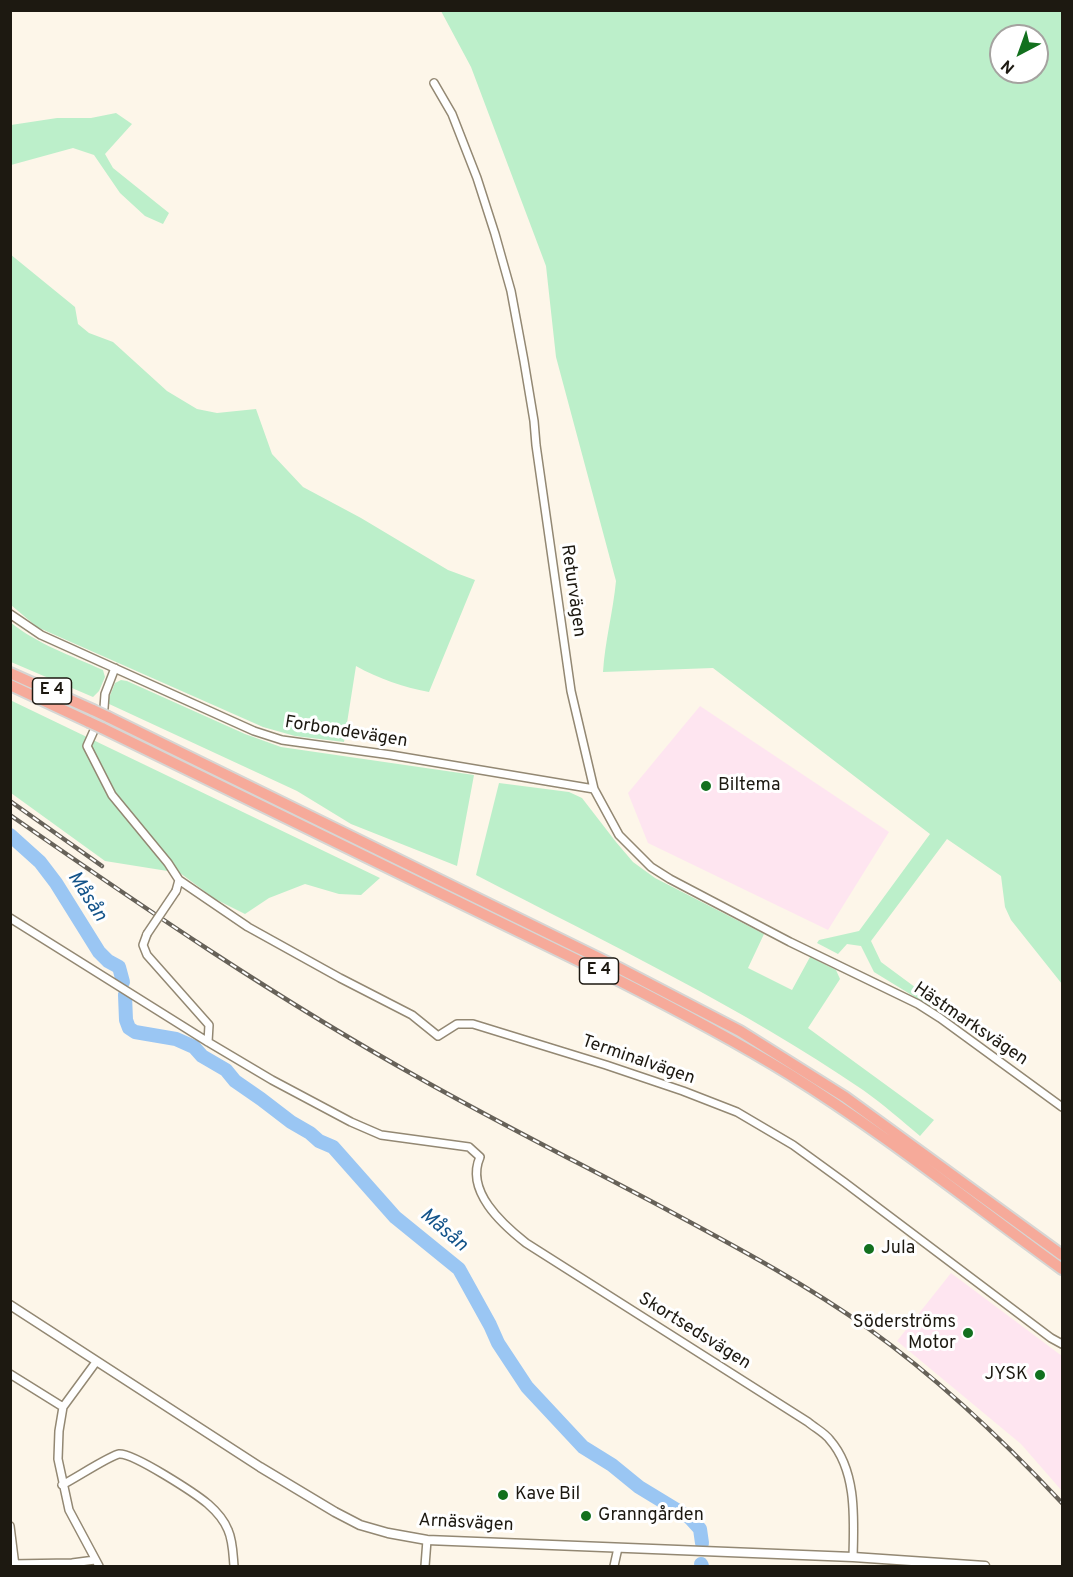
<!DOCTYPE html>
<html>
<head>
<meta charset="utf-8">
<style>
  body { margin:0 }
  #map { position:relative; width:1073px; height:1577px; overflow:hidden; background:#fdf6e9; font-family:Overpass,sans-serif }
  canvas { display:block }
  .frame { position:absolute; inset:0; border:12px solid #1d1911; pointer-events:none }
  .north { position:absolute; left:989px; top:24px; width:60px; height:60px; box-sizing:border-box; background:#fff; border:2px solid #a5a3a0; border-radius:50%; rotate:221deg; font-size:16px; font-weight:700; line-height:24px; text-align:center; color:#1d1911 }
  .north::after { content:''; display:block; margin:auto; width:21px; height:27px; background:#12701e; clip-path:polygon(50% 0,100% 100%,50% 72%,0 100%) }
</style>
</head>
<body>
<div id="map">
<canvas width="1073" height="1577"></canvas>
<div class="frame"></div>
<div class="north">N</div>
</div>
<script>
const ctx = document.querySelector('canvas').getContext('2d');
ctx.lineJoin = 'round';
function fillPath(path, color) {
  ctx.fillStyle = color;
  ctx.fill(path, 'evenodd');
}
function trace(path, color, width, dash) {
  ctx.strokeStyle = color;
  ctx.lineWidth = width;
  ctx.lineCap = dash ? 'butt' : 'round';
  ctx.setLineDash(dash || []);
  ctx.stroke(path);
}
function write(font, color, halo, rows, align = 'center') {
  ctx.font = font + ' Overpass,sans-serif';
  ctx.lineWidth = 6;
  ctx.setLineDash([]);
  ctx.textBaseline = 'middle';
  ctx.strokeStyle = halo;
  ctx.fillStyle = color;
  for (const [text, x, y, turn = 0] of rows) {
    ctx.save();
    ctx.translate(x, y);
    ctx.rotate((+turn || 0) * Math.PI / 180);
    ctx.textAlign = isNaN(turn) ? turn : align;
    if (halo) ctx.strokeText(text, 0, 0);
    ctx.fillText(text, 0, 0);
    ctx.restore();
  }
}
const commercial = new Path2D(`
  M700 706 889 832 828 930 648 843 628 793Z
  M951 1273 1062 1356V1491L1021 1444 897 1341Z`);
const green = new Path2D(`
  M441 11H1062V984L1011 920 1005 907 1001 876 947 839 871 941 881 962 973 1030 972 1032 874 972 861 946 847 944 838 954 817 943 819 940 859 931 930 834 713 668 603 672C605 641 613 612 616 581L556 357 546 266 471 67ZM1001 36H1037V72H1001Z
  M116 113 132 124 105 154 113 168 169 213 163 224 145 216 120 193 94 155 73 148 11 165V125L57 118H91Z
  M10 254 75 307 78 324 89 333 113 342 167 391 197 409 217 413 256 409 272 454 303 487 361 518 448 570 475 580 429 692C403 687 379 679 356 666L344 742 295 736 263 727 37 627 11 605Z
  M10 622C37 644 72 656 103 670L105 677 99 691 93 697 11 662Z
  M121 680 127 681 245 734 281 747 474 775 457 866 351 824 297 791 107 703 115 683Z
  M10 700 380 878 361 895 339 894 305 884 269 898 245 914 215 899 180 873 105 861 11 793Z
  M499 783 569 792 582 798 616 842 633 862 655 878 764 934 748 968 792 990 810 957 836 970 840 979 808 1028 934 1120 920 1136C902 1121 883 1104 863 1090 742 1007 607 943 476 875Z`);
const river = new Path2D(`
  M10 835 40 862 56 883 99 952 108 961 119 967 123 982
  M125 995 126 1020 129 1028 135 1032 176 1039 194 1047 202 1056 226 1070 235 1081 261 1099 291 1122 310 1133 319 1141 333 1147 395 1217 459 1269 490 1325 498 1343 527 1387 583 1447 612 1465 639 1487 690 1518 700 1529 702 1543
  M701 1564 702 1566`);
const minor = new Path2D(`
  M434 83 452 114 477 178 495 234 511 291 524 361 534 421 536 445 571 691 594 789 619 835 651 867 670 879 790 942 918 1004 940 1018 1062 1107
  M10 614 41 635 254 731 282 740 391 755 594 789
  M115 668 105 694 104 708 87 746 112 795 168 863 179 880 176 891
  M179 880 248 927 340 978 412 1015 438 1036 457 1024H473L606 1065 683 1091 737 1112 793 1145 844 1182 1051 1338 1062 1344
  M10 918 208 1042 272 1080 351 1122 381 1135 469 1147 480 1157C465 1191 502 1224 526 1243L808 1422C815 1428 825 1433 830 1440 857 1471 854 1519 853 1557
  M147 934 143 945 147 955 209 1025 208 1042
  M96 1362 63 1407 59 1431 58 1459 69 1510 99 1566
  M10 1374 63 1407
  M62 1485C74 1479 111 1455 119 1454 134 1453 196 1494 208 1504 216 1511 224 1520 228 1530 233 1541 233 1555 234 1566
  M10 1526 15 1566
  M10 1564 72 1563 95 1560
  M425 1566 427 1540
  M614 1566 618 1548`);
const tertiary = new Path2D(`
  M10 1305 260 1467 335 1512 360 1525 388 1533 427 1540 853 1557 985 1566`);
const trunk = new Path2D(`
  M10 673 93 710
  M10 685 89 722
  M108 717 619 968 740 1031 845 1097 1062 1255
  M102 728 614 978C673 1008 732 1039 789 1074 884 1133 972 1204 1062 1269`);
const rail = new Path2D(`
  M10 801 102 866
  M10 815C144 908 279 1000 421 1079 504 1126 589 1168 673 1213 740 1249 807 1285 869 1329 940 1380 1003 1440 1062 1503`);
const minorBridge = new Path2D(`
  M147 934 176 891`);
const trunkBridge = new Path2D(`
  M93 710 108 717
  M89 722 102 728`);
const markers = [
  [706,786,6,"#12701e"],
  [869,1249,6,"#12701e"],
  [968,1333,6,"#12701e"],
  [1040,1375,6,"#12701e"],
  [503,1495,6,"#12701e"],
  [586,1516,6,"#12701e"]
];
const shields = [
  [52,691,39],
  [599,971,39]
];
const shieldNames = [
  ["E 4",52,691],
  ["E 4",599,971]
];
const streetNames = [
  ["Returvägen",572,591,82],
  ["Forbondevägen",346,733,9],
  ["Hästmarksvägen",970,1025,34],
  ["Terminalvägen",638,1061,19],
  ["Skortsedsvägen",694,1332,32],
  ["Arnäsvägen",466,1524,3]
];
const poiNames = [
  ["Biltema",718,786],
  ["Jula",881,1249],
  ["Söderströms",956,1323,"right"],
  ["Motor",956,1344,"right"],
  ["JYSK",1028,1375,"right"],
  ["Kave Bil",515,1495],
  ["Granngården",598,1516]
];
const waterNames = [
  ["Måsån",86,897,57],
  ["Måsån",443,1231,40]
];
fillPath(commercial, '#fee5f0');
fillPath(green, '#bcefca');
trace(river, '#9ac6f3', 14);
trace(minor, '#938873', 10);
trace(tertiary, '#938873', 11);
trace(trunk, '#d6d6d4', 14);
trace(minor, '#fff', 7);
trace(tertiary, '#fff', 8);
trace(trunk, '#f6aa9a', 10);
trace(rail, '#676259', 4.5);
trace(rail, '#fff', 2, [7]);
trace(minorBridge, '#938873', 10, []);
trace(trunkBridge, '#d6d6d4', 14, []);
trace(minorBridge, '#fff', 7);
trace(trunkBridge, '#f6aa9a', 10);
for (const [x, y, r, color] of markers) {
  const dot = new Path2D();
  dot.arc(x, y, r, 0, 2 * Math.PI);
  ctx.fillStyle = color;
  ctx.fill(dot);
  trace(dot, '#fff', 2);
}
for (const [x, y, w] of shields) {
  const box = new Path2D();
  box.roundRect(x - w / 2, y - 13, w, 26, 4.5);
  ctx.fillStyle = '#fff';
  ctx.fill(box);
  trace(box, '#1d1911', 1.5);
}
write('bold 16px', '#1d1911', null, shieldNames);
write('18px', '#1d1911', '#fff', streetNames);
write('18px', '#1d1911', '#fff', poiNames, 'left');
write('italic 20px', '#14548a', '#fff', waterNames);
</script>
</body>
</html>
